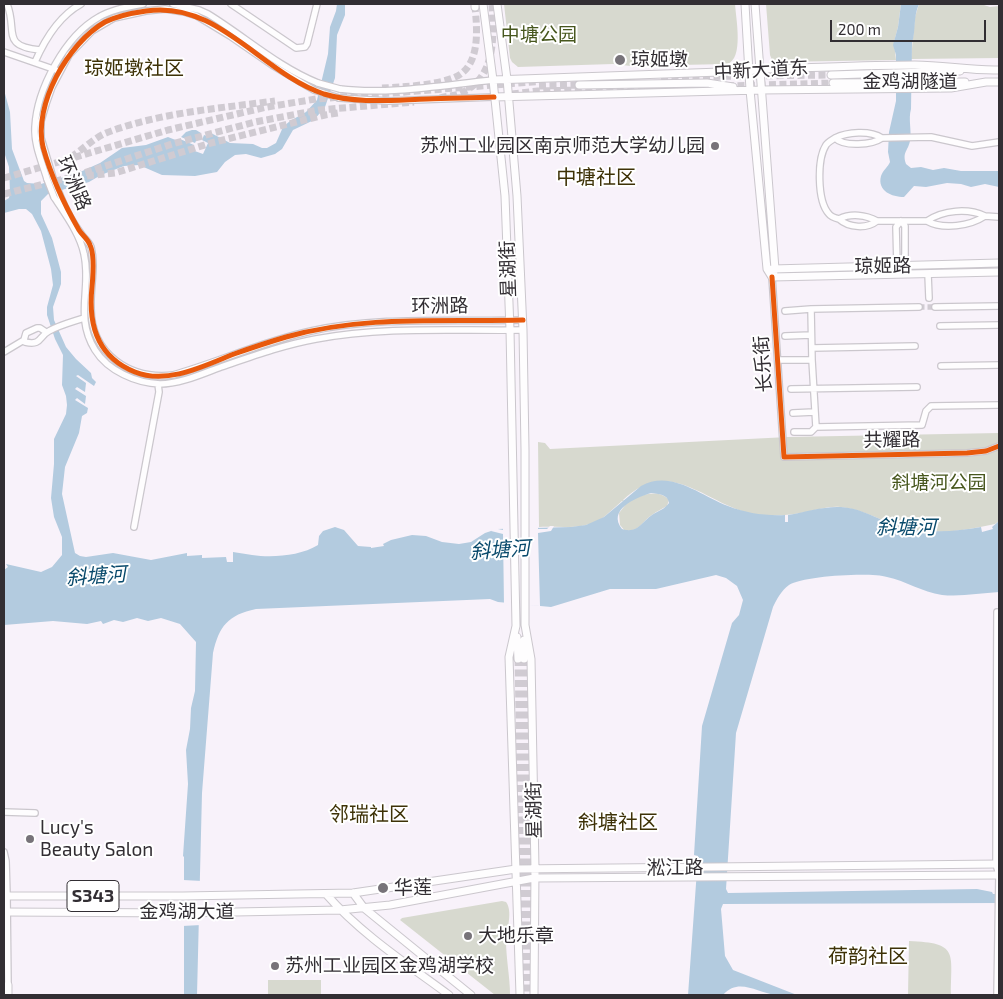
<!DOCTYPE html>
<html>
<head>
<meta charset="utf-8">
<style>
  body { margin:0 }
  #map { position:relative; width:1003px; height:999px; overflow:hidden; background:#f8f2fa; font-family:"Exo 2",sans-serif }
  canvas { display:block }
  .frame { position:absolute; inset:0; border:5px solid #322e33; pointer-events:none }
  .scale { position:absolute; left:830px; top:20px; width:156px; height:22px; box-sizing:border-box; border:2px solid #322e33; border-top:0; padding-left:6px; font-size:15px; line-height:18px; white-space:nowrap; color:#322e33; -webkit-text-stroke:4px #fff; paint-order:stroke }
</style>
</head>
<body>
<div id="map">
<canvas width="1003" height="999"></canvas>
<div class="frame"></div>
<div class="scale">200 m</div>
</div>
<script>
const ctx = document.querySelector('canvas').getContext('2d');
ctx.lineJoin = 'round';
function fillPath(path, color) {
  ctx.fillStyle = color;
  ctx.fill(path, 'evenodd');
}
function trace(path, color, width, dash) {
  ctx.strokeStyle = color;
  ctx.lineWidth = width;
  ctx.lineCap = dash ? 'butt' : 'round';
  ctx.setLineDash(dash || []);
  ctx.stroke(path);
}
function write(font, color, halo, rows, align = 'center') {
  ctx.font = font + ' "Exo 2","Noto Sans SC",sans-serif';
  ctx.lineWidth = 4;
  ctx.setLineDash([]);
  ctx.textBaseline = 'middle';
  ctx.strokeStyle = halo;
  ctx.fillStyle = color;
  for (const [text, x, y, turn = 0] of rows) {
    ctx.save();
    ctx.translate(x, y);
    ctx.rotate((+turn || 0) * Math.PI / 180);
    ctx.textAlign = isNaN(turn) ? turn : align;
    if (halo) ctx.strokeText(text, 0, 0);
    ctx.fillText(text, 0, 0);
    ctx.restore();
  }
}
const green = new Path2D(`
  M504 4H735C736 19 744 59 727 64L631 66 613 64 518 67 512 62 510 58Z
  M766 4H901L898 27 894 42 896 60 776 62 772 60 770 55Z
  M919 4H981L990 7 999 6V58L911 59 915 17Z
  M999 433V521L995 524C965 530 936 536 905 528 882 522 864 509 840 507 828 506 817 510 806 512 787 516 768 517 749 513 719 506 695 483 664 481 647 481 635 489 623 500L627 503C639 495 658 488 669 500L667 506C662 509 657 511 652 515 641 522 641 531 625 531L620 525 619 513 626 504 622 501C616 506 610 512 604 517 585 531 561 526 539 527L538 442 545 443 550 449 788 437Z
  M502 901 506 902C513 911 507 929 506 940 506 959 510 977 510 995H495L400 920 402 918Z
  M909 941C959 943 951 952 951 995H908Z
  M268 980H321V995H268Z`);
const water = new Path2D(`
  M337 4H345V15L337 35 335 78 325 107 314 120 293 130 282 149 275 154 261 158 246 154 235 155 225 162 217 172 195 176 162 175 139 165 124 166 101 175 89 182 48 194 41 201V214L52 238 61 272V284L53 307 54 320 66 347 76 359 91 373 92 378 96 382 94 386 78 375 76 376 86 383 85 392 77 387 75 389 86 396 85 404 77 398 75 400 88 408 87 413 82 416 79 433 65 467 62 494 75 553 80 556 86 557 113 553 151 560 187 553V556L202 555V558L226 557 227 562H233V552C239 553 246 554 252 555 272 558 300 556 318 545L319 536 323 531 335 527 344 530 358 546 371 547V548L384 546 383 544 391 540 412 535 426 536 442 542 459 544 471 542 485 533 497 529 571 527 586 525 604 517 641 486C671 469 701 496 728 506 746 513 765 516 785 515V522H788V515C805 512 824 506 841 507 858 508 870 515 885 521 917 534 948 533 981 527L982 532 993 529 992 527 999 521V592C980 593 961 597 942 595 922 592 906 581 887 577 870 572 803 576 789 585 781 591 777 599 773 607L736 733 726 889 728 893 977 889 992 892 993 894H999V903L723 904 721 909 725 956 733 970 797 995C790 995 783 996 776 995 757 993 739 977 723 995H688L698 856 694 855 702 726 732 623 739 615 743 600 737 586 726 578 716 575 656 589H610L551 607 498 602 490 599 256 609C228 615 219 626 213 653L202 793 197 995H184V857L183 856 188 784 186 750 190 729 191 708 195 691 196 642 180 624 161 618 148 621 137 618 123 622 114 620 103 624 101 621 87 624 53 621 4 625V570L8 567 6 564 41 572 52 567 62 555V537L54 517 51 498 54 464V439L66 414 67 405 66 396 62 385 63 355 55 339 47 315V307L53 285 51 269 41 231 32 214 26 209H19L4 213V201L9 198 10 192 9 167 4 152V90L10 112 12 149 24 181 27 183 41 184 80 172 100 163 122 148 146 145 168 137 178 141 180 139 194 145 192 150 203 154 208 143 202 140 204 135 207 136 209 132 230 143 253 144 262 148H267L276 143 283 127 290 121 306 112 317 100 328 54 330 27 336 11ZM651 493C658 494 668 494 669 503 665 509 658 511 652 515 642 522 637 534 622 529 607 510 635 498 651 493Z
  M901 4H919C913 17 916 30 912 43L911 109C908 120 912 130 910 141 908 151 902 152 906 164L911 168 921 167 933 170 944 168 961 171H999V187L985 184 971 187 961 184 947 183 926 187 914 186 904 197C892 197 877 191 881 176 883 170 888 167 890 162L888 152 889 132 896 101V55L893 45 898 27Z
  M192 130H196L201 133 199 139H197L195 143 181 137 186 132Z`);
const pier = new Path2D(`
  M538 524V529H547L550 526H554L551 531 538 533 540 606 504 605 503 534 491 531 493 528 503 530V526Z
  M183 880 202 881 201 925 182 926Z`);
const minorTunnel = new Path2D(`
  M919 307H935`);
const majorTunnel = new Path2D(`
  M661 77 831 75
  M539 86 579 85
  M727 86 833 83
  M382 88C401 87 448 85 462 73 480 59 477 27 475 7
  M512 94 538 91 709 86
  M440 98C446 96 454 96 459 94 496 79 494 38 492 5
  M71 157C82 150 94 138 106 133 157 113 221 108 275 101
  M87 176 115 173 211 143 325 115 338 113
  M4 178 168 130 267 107 316 99 545 81
  M4 194 72 177 172 144 255 122 319 110 414 102
  M518 659 524 995
  M524 659 530 995`);
const minor = new Path2D(`
  M7 4C18 31 0 46 40 50
  M173 4 199 10 208 14C244 36 278 67 318 83
  M231 4 296 48 305 47 307 44 317 4
  M4 52 56 70
  M35 62C45 39 59 16 81 4
  M340 89C389 95 443 85 493 80
  M339 98 388 101 494 97
  M835 138C847 132 870 130 882 138 872 145 844 147 835 138 832 140 828 142 826 145 817 159 817 201 829 214 831 217 835 218 839 219
  M882 138 931 137 972 146 999 142
  M53 178 41 138V121L46 104 52 87 69 55 92 31 114 18 146 11 165 9 184 12 197 16 230 36 272 65 314 90
  M47 179C42 162 34 145 35 127 37 89 65 36 99 17 112 9 128 7 143 4
  M60 195C65 208 73 223 82 235 85 239 89 242 91 247 96 267 90 287 91 308 91 354 130 380 173 375 219 362 263 341 311 331 379 316 453 322 523 320
  M54 197C65 214 80 234 84 254 92 288 74 316 95 350 108 371 136 383 160 384 180 384 202 374 221 367 253 356 283 345 316 339 384 326 454 331 523 330
  M985 216 999 217
  M877 221C867 229 849 228 839 219 851 213 866 215 877 221H927C943 230 970 226 985 216 968 208 943 210 927 221
  M897 266 896 227 901 221 905 226V266
  M928 274 929 298
  M772 277 784 457 967 453 986 451 999 446
  M935 307 999 306
  M785 311 811 309
  M940 326 999 325
  M785 336 811 335
  M24 340 25 342C42 346 39 336 49 331 60 325 72 322 84 318
  M812 348 915 346
  M4 352 24 340 26 333 37 328H40L46 332
  M778 360H812L816 427 922 425 926 411 931 406 999 405
  M812 360 811 309 919 307
  M941 366 999 365
  M791 389 917 387
  M793 413 814 412
  M794 432H811L816 427
  M134 527 159 392 158 384
  M997 612 996 864 999 875 997 995
  M4 812 35 813
  M4 852 6 861 7 896 8 985`);
const major = new Path2D(`
  M475 4V7
  M483 4 493 80 505 196 510 330 516 626 509 657 520 995
  M497 4 507 79 517 196 523 330 525 450V625L531 659 535 869 534 995
  M745 4 750 90 767 269 772 277
  M755 4 775 269 772 277
  M831 75 960 71
  M493 80 749 71 759 69C811 68 863 65 915 65 944 65 971 71 999 70
  M833 83 965 82
  M579 85 707 83 733 87
  M494 97 760 90 951 88 986 82H999
  M772 269 999 263
  M772 277 999 272
  M517 637 518 659
  M524 659V640
  M353 893 364 908 471 995
  M326 894C361 934 407 964 449 995
  M4 896H183L353 893 516 869 999 864
  M4 912 183 913 340 910 390 905 534 878 999 875
  M8 985V995`);
const minorBridge = new Path2D(`
  M318 83 340 89
  M314 90 339 98
  M53 178 60 195
  M47 179 54 197`);
const cycleway = new Path2D(`
  M494 97C471 98 449 98 427 99 393 100 357 104 324 94 261 73 218 0 146 11 132 13 117 16 105 22 68 43 33 105 43 147 51 176 64 204 79 230 82 235 88 239 90 245 95 255 93 276 92 287 88 324 97 357 135 372 167 385 204 366 234 354 251 348 269 342 286 337 363 315 444 322 523 320
  M772 277 784 457 967 453 986 451 999 446`);
const markers = [
  [620,60,6,"#777379"],
  [715,146,5,"#777379"],
  [30,839,5,"#777379"],
  [383,888,6,"#777379"],
  [468,936,5,"#777379"],
  [275,966,5,"#777379"]
];
const shields = [
  [93,896,52]
];
const shieldNames = [
  ["S343",93,896]
];
const parkNames = [
  ["中塘公园",539,35],
  ["斜塘河公园",939,483]
];
const poiNames = [
  ["琼姬墩",631,60],
  ["苏州工业园区南京师范大学幼儿园",705,146,"right"],
  ["Lucy's",40,828],
  ["Beauty Salon",40,850],
  ["华莲",394,888],
  ["大地乐章",478,936],
  ["苏州工业园区金鸡湖学校",285,966]
];
const streetNames = [
  ["中新大道东",761,70,-3],
  ["金鸡湖隧道",910,82],
  ["环洲路",74,183,67],
  ["琼姬路",883,266,-1],
  ["星湖街",508,269,-92],
  ["环洲路",440,306,-1],
  ["长乐街",763,364,-94],
  ["共耀路",892,440,-1],
  ["星湖街",534,810,-91],
  ["淞江路",675,868],
  ["金鸡湖大道",187,912]
];
const neighbourhoodNames = [
  ["琼姬墩社区",134,68],
  ["中塘社区",596,177],
  ["邻瑞社区",369,814],
  ["斜塘社区",618,822],
  ["荷韵社区",868,956]
];
const waterNames = [
  ["斜塘河",906,527],
  ["斜塘河",500,550,-4],
  ["斜塘河",96,576,-4]
];
fillPath(green, '#d7d9cf');
fillPath(water, '#b3cbdf');
fillPath(pier, '#f8f2fa');
trace(minorTunnel, '#d0cbd2', 5.5, [5.5, 3]);
trace(majorTunnel, '#d0cbd2', 7, [7, 3.5]);
trace(minor, '#cbc7cd', 8);
trace(major, '#cbc7cd', 9);
trace(minor, '#fefdfe', 5.5);
trace(major, '#fefdfe', 7);
trace(minorBridge, '#cbc7cd', 8, []);
trace(minorBridge, '#fefdfe', 5.5);
trace(cycleway, '#e8590c', 5);
for (const [x, y, r, color] of markers) {
  const dot = new Path2D();
  dot.arc(x, y, r, 0, 2 * Math.PI);
  ctx.fillStyle = color;
  ctx.fill(dot);
  trace(dot, '#fff', 2);
}
for (const [x, y, w] of shields) {
  const box = new Path2D();
  box.roundRect(x - w / 2, y - 15.5, w, 31, 4);
  ctx.fillStyle = '#fff';
  ctx.fill(box);
  trace(box, '#322e33', 1);
}
write('bold 18px', '#322e33', null, shieldNames);
write('19px', '#47571e', '#fff', parkNames);
write('19px', '#322e33', '#fff', poiNames, 'left');
write('19px', '#322e33', '#fff', streetNames);
write('20px', '#3e3207', '#fff', neighbourhoodNames);
write('italic 20px', '#094a6c', '#fff', waterNames);
</script>
</body>
</html>
